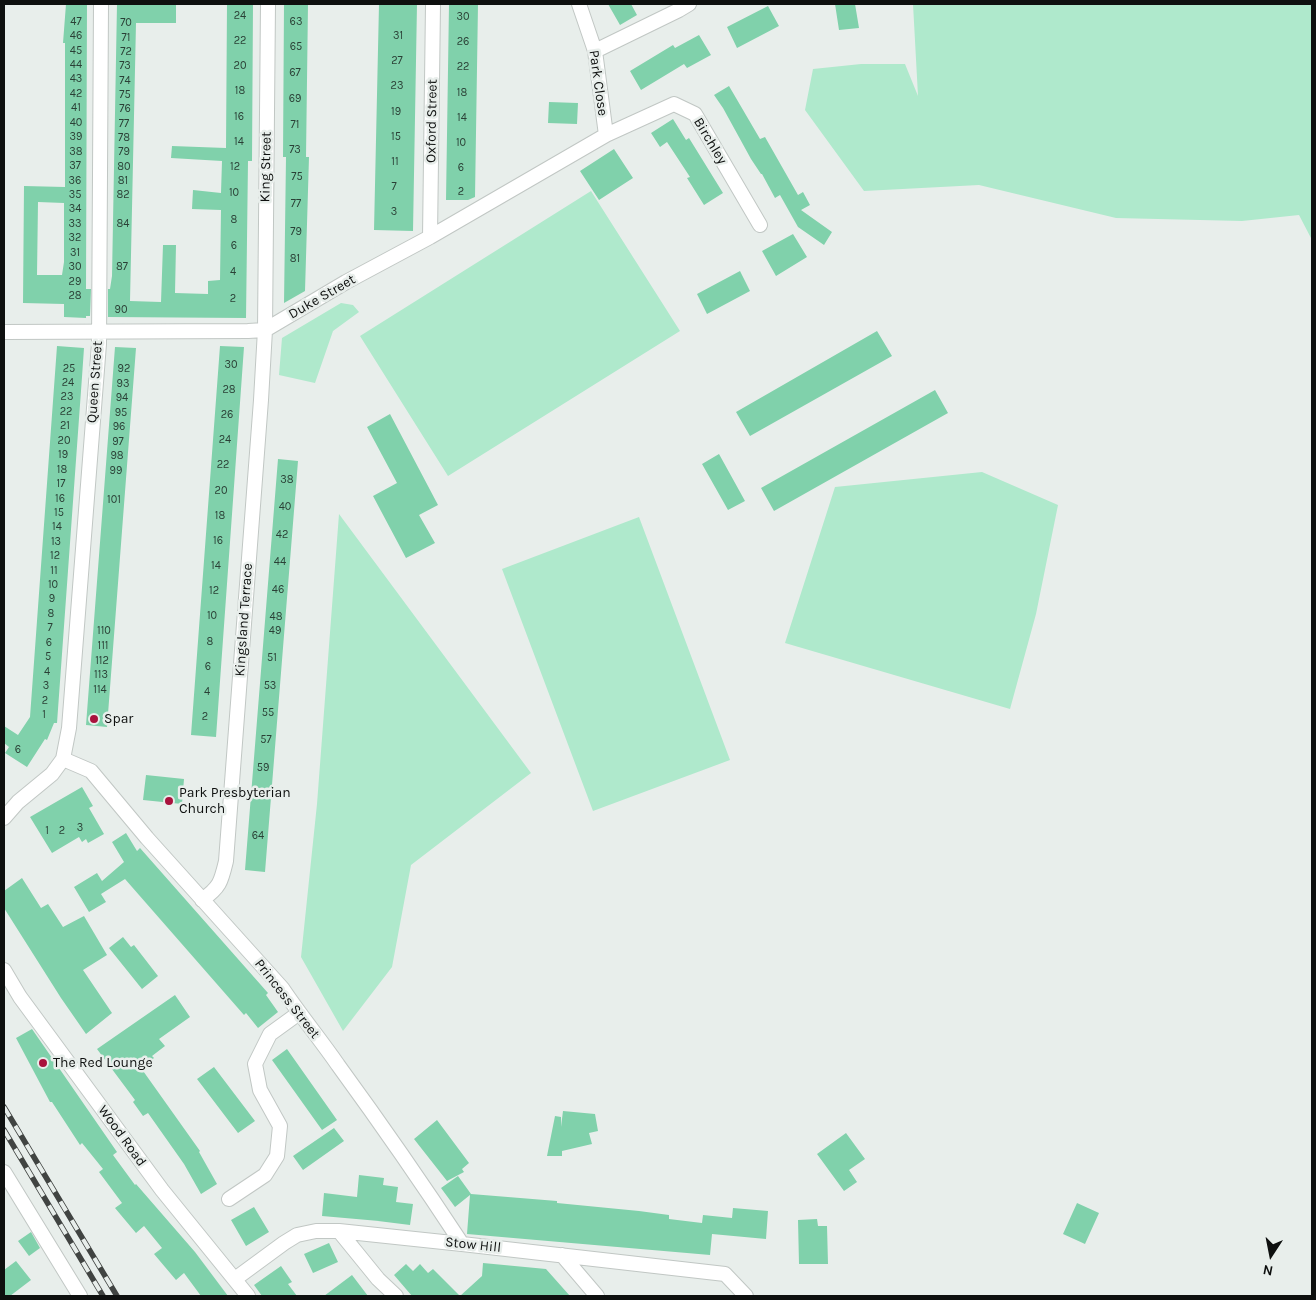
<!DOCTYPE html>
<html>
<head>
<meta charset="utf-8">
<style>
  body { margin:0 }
  #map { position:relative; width:1316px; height:1300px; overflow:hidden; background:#e8eeeb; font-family:Karla,sans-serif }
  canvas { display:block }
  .frame { position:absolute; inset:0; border:5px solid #0e100f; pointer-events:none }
  .north { position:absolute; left:1246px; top:1230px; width:50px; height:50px; -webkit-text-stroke:4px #e8eeeb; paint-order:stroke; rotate:191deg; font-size:14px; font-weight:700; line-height:20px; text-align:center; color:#0e100f }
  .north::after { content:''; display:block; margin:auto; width:18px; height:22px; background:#0e100f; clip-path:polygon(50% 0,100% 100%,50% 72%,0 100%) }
</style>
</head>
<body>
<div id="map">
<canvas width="1316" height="1300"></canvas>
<div class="frame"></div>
<div class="north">N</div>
</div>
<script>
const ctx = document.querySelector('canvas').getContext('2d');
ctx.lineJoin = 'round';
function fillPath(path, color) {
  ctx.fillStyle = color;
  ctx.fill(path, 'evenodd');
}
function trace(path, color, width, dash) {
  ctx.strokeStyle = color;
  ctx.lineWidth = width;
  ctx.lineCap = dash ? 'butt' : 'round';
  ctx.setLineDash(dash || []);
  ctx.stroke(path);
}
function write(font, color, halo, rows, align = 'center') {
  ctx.font = font + ' Karla,sans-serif';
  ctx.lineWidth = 5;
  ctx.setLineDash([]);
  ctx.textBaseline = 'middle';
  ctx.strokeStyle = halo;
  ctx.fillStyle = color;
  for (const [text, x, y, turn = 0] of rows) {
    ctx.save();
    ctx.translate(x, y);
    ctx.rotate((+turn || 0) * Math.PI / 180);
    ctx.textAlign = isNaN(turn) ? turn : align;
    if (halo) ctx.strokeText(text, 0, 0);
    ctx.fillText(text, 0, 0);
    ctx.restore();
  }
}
const green = new Path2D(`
  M913 4H1269V5L1282 4H1312V240L1299 215 1242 221 1116 218 979 185 864 191 805 110 813 69 861 64H905L918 96Z
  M591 191 680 331 448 476 360 336Z
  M341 303 353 305 359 312 333 331 315 383 279 375 282 338Z
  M982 472 1058 505 1036 614 1010 709 785 643 835 487Z
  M339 514 531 773 411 865 392 967 343 1031 301 957 317 804Z
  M639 517 730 760 593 811 502 569Z`);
const building = new Path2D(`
  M66 4H87L86 289H91L90 316H86V318L64 317V304L23 303 24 186 65 187V43H63ZM38 202 64 203V262L62 275H37Z
  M117 4H176V23H136L130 301 161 302 163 245H176L175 293 208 294V281L220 280 221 210 192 209 193 190 221 193 222 161 171 158 172 146 226 148 227 4H253L252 161H248L246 318 108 317V289H110L112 276Z
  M284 4H308L306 157H309L305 291 284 303 286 157H283Z
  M379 4H417L413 231 374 230Z
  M449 4H478L475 197 468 200H446Z
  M608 4H631L637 15 620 25Z
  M835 4H855L859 28 839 30Z
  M768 6 779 26 737 48 727 27Z
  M699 35 711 55 687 68 684 64 641 90 630 71 673 45 675 48Z
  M729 86 760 139 765 137 798 195 803 192 810 205 801 210 832 232 824 245 798 227 780 195 775 198 762 174H761L751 159 723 108 714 95Z
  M549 102 578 103 577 124 548 123Z
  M673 119 686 140 689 138 723 193 704 205 687 178 690 177 667 142 660 147 651 133Z
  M614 149 633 178 599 200 580 171Z
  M793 234 807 257 776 276 762 251Z
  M740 271 750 291 707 314 697 294Z
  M877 331 892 356 750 436 736 412Z
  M57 346 84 348 82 377 57 723H54L47 740 45 739 27 767 5 753 9 747 4 743V726L18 735 30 717Z
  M220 346 244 347 216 737 191 735Z
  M115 347 136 348 107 727 86 725Z
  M935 390 948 413 774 511 761 488Z
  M390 414 438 505 419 515 435 543 406 558 373 496 397 483 367 427Z
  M719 454 745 501 728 510 702 464Z
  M278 459 298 461 265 872 245 870Z
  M146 775 184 779 182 804 143 800Z
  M82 787 93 806 89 808 104 834 88 843 86 839 82 842 79 837 52 853 30 817Z
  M126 833 137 851 140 848 268 993 266 995 278 1012 258 1028 246 1013 244 1015 125 879 101 894 106 902 89 912 74 887 97 873 102 881 124 862 112 842Z
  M22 878 41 908 48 904 63 927 84 916 107 955 83 970 112 1013 86 1034 61 998 4 908V891Z
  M123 937 131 947 134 945 158 976 142 989 109 948Z
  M175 995 190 1017 159 1039 165 1046 152 1056 154 1058 141 1068 200 1151 199 1152 217 1184 201 1194 184 1164 148 1113 143 1116 133 1102 135 1100 97 1049Z
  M32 1029 117 1152 113 1155 135 1185 136 1184 195 1252 228 1296H201L184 1273 176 1280 154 1254 162 1248 144 1226 136 1233 115 1208 122 1203 99 1172 103 1169 82 1143 80 1145 52 1102H50L16 1038Z
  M287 1049 337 1120 322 1130 272 1060Z
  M214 1067 255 1121 238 1133 197 1079Z
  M563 1111 595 1114 598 1131 589 1133 592 1144 562 1151V1156H547L555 1116 561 1117V1127Z
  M437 1120 469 1163 462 1169 464 1172 447 1181 414 1139Z
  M334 1128 344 1141 303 1170 293 1156Z
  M846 1133 865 1159 849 1170 857 1182 844 1191 817 1154Z
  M359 1175 384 1178 383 1185 398 1187 396 1202 413 1204 410 1225 378 1221H379L322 1216 324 1193 357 1197Z
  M458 1176 471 1194 557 1201V1203L639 1211 669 1215V1219L702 1223 703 1215 732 1218 733 1208 768 1211 766 1239 712 1234 710 1255 467 1234 470 1195 455 1207 441 1188Z
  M1077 1203 1099 1213 1085 1244 1063 1234Z
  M254 1207 269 1232 246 1246 231 1220Z
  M817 1219 818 1226H827L828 1264H799L798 1220Z
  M31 1232 40 1248 29 1256 18 1241Z
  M329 1243 338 1262 313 1273 304 1254Z
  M16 1261 31 1280 10 1296H4V1270Z
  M483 1263 546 1269 570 1296H412L394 1275 406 1264 413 1271 420 1264 428 1273 433 1269 460 1296 482 1276Z
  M281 1266 292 1282 288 1284 297 1296H262L254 1285Z
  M352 1275 368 1296H324Z`);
const street = new Path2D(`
  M579 4 595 51 606 135
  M595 51 679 10 689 4
  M430 237 433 4
  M4 332 248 331 265 330 346 282 430 237 606 135 674 104 695 114 760 225
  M63 759 91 771 147 838 282 988C300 1015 320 1039 338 1065 381 1124 422 1183 462 1244
  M4 818 18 802 52 774 63 759 69 728 99 344 101 4
  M202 900C220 887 221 882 226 861L261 400 265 330 268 4
  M4 970 20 997 162 1190 248 1296
  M4 1172 80 1296
  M229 1199 265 1175 277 1156 280 1126 260 1090 255 1064 270 1034 299 1013
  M339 1231 378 1279 396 1296
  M562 1255 597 1296
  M235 1279 284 1243 297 1235 316 1231H339L462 1244 725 1274 746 1296`);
const rail = new Path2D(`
  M4 1107 117 1296
  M4 1130 103 1296`);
const markers = [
  [94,719,5,"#a9123d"],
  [169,801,5,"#a9123d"],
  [43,1063,5,"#a9123d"]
];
const numberNames = [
  ["24",240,16],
  ["30",463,17],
  ["47",76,22],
  ["63",296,22],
  ["70",126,23],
  ["46",76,36],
  ["31",398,36],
  ["71",126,38],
  ["22",240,41],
  ["26",463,42],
  ["65",296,47],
  ["45",76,51],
  ["72",126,52],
  ["27",397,61],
  ["44",76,65],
  ["73",125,66],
  ["20",240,66],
  ["22",463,67],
  ["67",295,73],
  ["43",76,79],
  ["74",125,81],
  ["23",397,86],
  ["18",240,91],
  ["18",462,93],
  ["42",76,94],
  ["75",125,95],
  ["69",295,99],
  ["41",76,108],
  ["76",125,109],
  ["19",396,112],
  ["16",239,117],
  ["14",462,118],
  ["40",76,123],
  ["77",124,124],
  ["71",295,125],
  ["39",76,137],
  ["15",396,137],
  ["78",124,138],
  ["14",239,142],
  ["10",461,143],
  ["73",295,150],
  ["38",76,152],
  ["79",124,152],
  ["11",395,162],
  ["37",75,166],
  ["80",124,167],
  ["12",235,167],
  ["6",461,168],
  ["75",297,177],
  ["36",75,181],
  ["81",123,181],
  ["7",394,187],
  ["2",461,192],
  ["10",234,193],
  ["35",75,195],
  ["82",123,195],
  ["77",296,204],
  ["34",75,209],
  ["3",394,212],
  ["8",234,220],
  ["33",75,224],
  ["84",123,224],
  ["79",296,232],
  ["32",75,238],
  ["6",234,246],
  ["31",75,253],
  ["81",295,259],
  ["30",75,267],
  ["87",122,267],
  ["4",233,272],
  ["29",75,282],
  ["28",75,296],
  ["2",233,299],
  ["90",121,310],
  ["30",231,365],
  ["25",69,369],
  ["92",124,369],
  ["24",68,383],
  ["93",123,384],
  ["28",229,390],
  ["23",67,397],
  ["94",122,398],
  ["22",66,412],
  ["95",121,413],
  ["26",227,415],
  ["21",65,426],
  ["96",119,427],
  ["24",225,440],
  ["20",64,441],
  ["97",118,442],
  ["19",63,455],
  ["98",117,456],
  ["22",223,465],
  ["18",62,470],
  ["99",116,471],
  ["38",287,480],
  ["17",61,484],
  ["20",221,491],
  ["16",60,499],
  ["101",114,500],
  ["40",285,507],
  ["15",59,513],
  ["18",220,516],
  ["14",57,527],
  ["42",282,535],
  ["16",218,541],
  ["13",56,542],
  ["12",55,556],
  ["44",280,562],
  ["14",216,566],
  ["11",54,571],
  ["10",53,585],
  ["46",278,590],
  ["12",214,591],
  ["9",52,599],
  ["8",51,614],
  ["10",212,616],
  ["48",276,617],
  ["7",50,628],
  ["110",104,631],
  ["49",275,631],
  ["8",210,642],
  ["6",49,643],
  ["111",103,646],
  ["5",48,657],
  ["51",272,658],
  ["112",102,661],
  ["6",208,667],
  ["4",47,672],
  ["113",101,675],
  ["3",46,686],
  ["53",270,686],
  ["114",100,690],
  ["4",207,692],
  ["2",45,701],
  ["55",268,713],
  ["1",44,715],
  ["2",205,717],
  ["57",266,740],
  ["6",18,750],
  ["59",263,768],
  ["3",80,828],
  ["1",47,831],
  ["2",62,831],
  ["64",258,836]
];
const streetNames = [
  ["Park Close",598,83,82],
  ["Oxford Street",432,121,-89],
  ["Birchley",710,141,59],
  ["King Street",266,167,-89],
  ["Duke Street",322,297,-30],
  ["Queen Street",95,382,-86],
  ["Kingsland Terrace",244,620,-86],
  ["Princess Street",287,999,52],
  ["Wood Road",122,1136,54],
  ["Stow Hill",473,1245,6]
];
const poiNames = [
  ["Spar",104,719],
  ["Park Presbyterian",179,793],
  ["Church",179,809],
  ["The Red Lounge",53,1063]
];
fillPath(green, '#afe9cc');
fillPath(building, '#80d1ab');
trace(street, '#c1c7c4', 16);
trace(street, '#fff', 14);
trace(rail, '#414442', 5.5);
trace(rail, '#e8eeeb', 4, [11]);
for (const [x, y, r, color] of markers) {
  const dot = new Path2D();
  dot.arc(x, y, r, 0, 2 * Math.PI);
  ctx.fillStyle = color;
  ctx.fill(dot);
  trace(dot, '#e8eeeb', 2);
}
write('11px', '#2a4036', null, numberNames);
write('14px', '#0e100f', '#e8eeeb', streetNames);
write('14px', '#0e100f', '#e8eeeb', poiNames, 'left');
</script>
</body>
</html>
